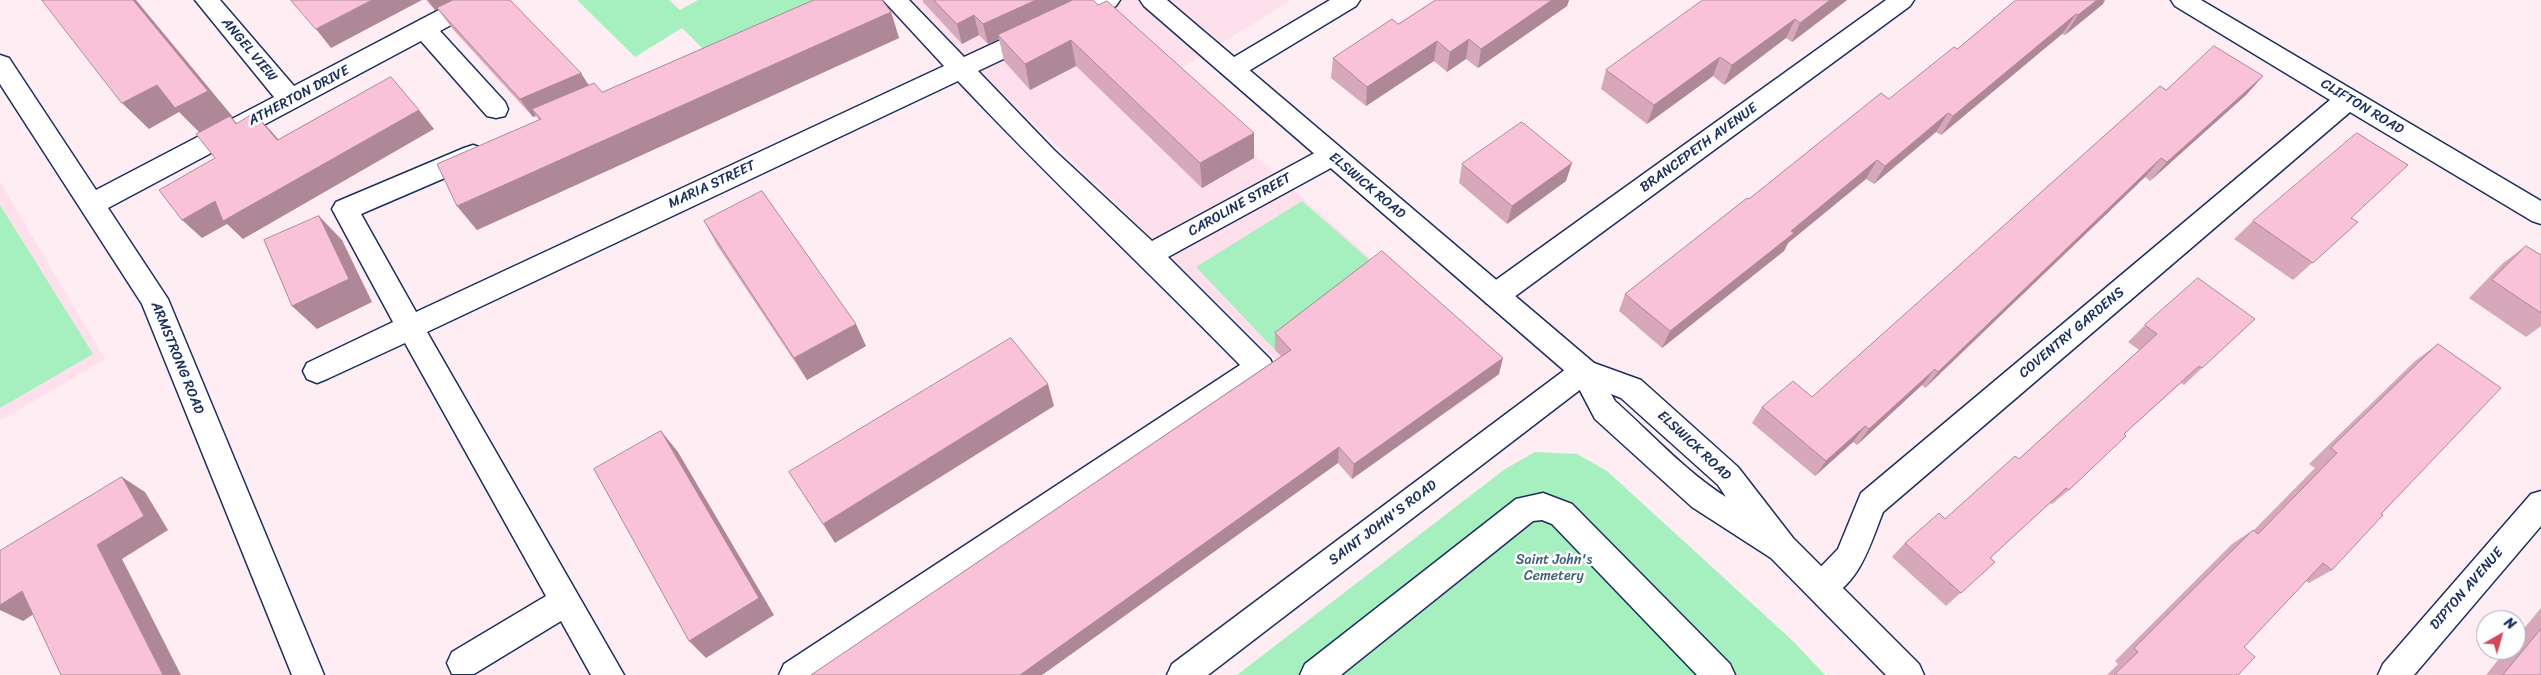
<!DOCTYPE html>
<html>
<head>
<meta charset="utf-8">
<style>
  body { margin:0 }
  #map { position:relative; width:2541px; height:675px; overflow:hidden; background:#feedf3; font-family:Sriracha,sans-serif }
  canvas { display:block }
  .north { position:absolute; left:2476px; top:610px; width:50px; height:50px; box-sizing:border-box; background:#fff; border:1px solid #a4acbf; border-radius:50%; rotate:38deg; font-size:14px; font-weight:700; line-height:20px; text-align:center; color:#1b2f5e }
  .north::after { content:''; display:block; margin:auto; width:18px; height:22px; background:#d1495b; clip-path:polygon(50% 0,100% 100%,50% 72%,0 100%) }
</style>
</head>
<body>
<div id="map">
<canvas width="2541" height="675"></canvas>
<div class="north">N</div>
</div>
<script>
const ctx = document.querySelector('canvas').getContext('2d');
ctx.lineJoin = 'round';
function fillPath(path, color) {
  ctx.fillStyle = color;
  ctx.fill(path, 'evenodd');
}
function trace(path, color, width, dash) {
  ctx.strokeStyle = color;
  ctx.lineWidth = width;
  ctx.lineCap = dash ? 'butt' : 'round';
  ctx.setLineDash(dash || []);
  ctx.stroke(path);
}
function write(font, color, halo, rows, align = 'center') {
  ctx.font = font + ' Sriracha,sans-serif';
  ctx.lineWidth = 5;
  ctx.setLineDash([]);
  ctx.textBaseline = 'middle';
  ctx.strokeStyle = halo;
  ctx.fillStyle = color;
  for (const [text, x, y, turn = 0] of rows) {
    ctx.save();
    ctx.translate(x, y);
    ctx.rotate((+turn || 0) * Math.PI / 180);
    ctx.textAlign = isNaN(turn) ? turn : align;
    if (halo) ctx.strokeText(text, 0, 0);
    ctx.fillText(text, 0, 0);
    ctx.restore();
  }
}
const built = new Path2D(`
  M907 0H1291L1167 77 1501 374 1411 438 1372 398 1284 368Z
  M0 182 105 359 0 421Z`);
const green = new Path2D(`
  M577 0H669L680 10 698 0H817L704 50 682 28 635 57Z
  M1302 201 1380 269 1274 349 1196 267Z
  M0 205 93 354 0 408Z
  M1535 452 1577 454 1607 471 1794 642 1825 675H1237L1505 469Z`);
const minor = new Path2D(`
  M195 0H220L294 86 458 0H490L486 6 440 31 505 102 508 109 505 116 496 118 487 116 421 41 108 208 168 299 324 675H292L142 304 0 84V55L9 58 96 190 274 97Z
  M883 0H909L964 57 1087 0H1120L1116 6 978 71 1054 150 1152 241 1322 149 1331 146 1340 149 1344 156 1340 163 1168 257 1270 359 1274 367 1270 375 823 675H779L784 664 1240 365C1147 270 1049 178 958 81L427 332 624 675H591L561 621 474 674H452L447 663 452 652 546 596 405 343 327 379 317 383 307 379 303 371 307 363 393 322 332 209 336 202 464 148 473 145 482 148 486 155 482 162 361 214 416 312 944 66Z
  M1330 0H1360L1356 6 1242 75 1233 78 1224 75 1221 69 1224 63Z
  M1886 0H1914L1910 6 1506 303 1496 306 1486 303 1483 295 1486 287Z
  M2171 0H2201L2541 201V224L2532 221 2350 112 1883 512C1870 545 1859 587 1822 601L1811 597 1807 587 1811 577 1838 549 1861 493 2330 100 2175 6Z
  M1584 359 1594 363 1598 371 1594 379 1208 675H1167L1172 664 1574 363Z
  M2541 491V526L2414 675H2378L2383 664 2531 494Z
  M1543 493 1572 504 1730 664 1735 675H1697L1552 524 1542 520 1533 521 1341 675H1300L1305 664 1516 499Z`);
const major = new Path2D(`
  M1140 0H1167L1594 363 1641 380 1738 467 1793 538 1919 664 1924 675H1886L1771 558 1692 507 1595 419 1574 379 1144 6ZM1611 394 1621 398 1718 485 1726 497C1686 472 1651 433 1615 401Z`);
const wall = new Path2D(`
  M426 0H510L589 85 602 92 891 12 899 38 477 230 457 206 539 120 536 116 533 117 451 27 438 9 435 10Z
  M923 0H1093L1254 158 1202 188 1076 66 1030 90 1004 61 999 39 988 44 979 35 962 44 923 2Z
  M1436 0H1569L1567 6 1478 68 1466 59 1447 72 1434 61 1366 106 1331 78 1333 58 1398 24Z
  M1847 0 1792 42 1786 38 1724 85 1713 76 1647 124 1601 89 1606 70Z
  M2103 4 2065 35 2062 34 1941 135 1936 132 1874 184 1866 179 1788 243 1784 251 1662 348 1619 311 1625 294 1749 199 1889 99 1957 49Z
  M2263 76 2246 95 2150 181 2145 177 1925 388 1922 385 1857 445 1853 442 1815 476 1752 423 1762 407 1812 397 2166 90Z
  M1462 164 1566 181 1507 224 1459 183Z
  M2351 218 2358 222 2293 280 2234 239 2253 221Z
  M704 221 866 346 807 380 717 245Z
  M2526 246 2541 255V326L2526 337 2469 298 2503 263Z
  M2145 325 2202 368 2184 385 2181 383 2124 434 2069 490 2052 504 2050 503 1990 558 1995 562 1946 606 1892 557 1905 543 1945 519 2019 459 2139 350 2128 342Z
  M1275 333 1499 374 1352 479 1338 463 1042 675H811L1281 356 1275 350Z
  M2438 344 2381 514 2332 570 2309 583 2306 581 2244 647 2238 675H2107L2118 664 2115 661 2232 544 2253 530H2254L2315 468 2309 464 2415 361Z
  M2541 608V675H2486L2506 650H2516V638Z`);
const shadedWall = new Path2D(`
  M133 0H136L233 117H231L248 135 200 133 179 112 149 129 122 103 157 85Z
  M372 0H422L331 48 316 29Z
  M428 0H454L435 10Z
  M1036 0H1074L998 35 999 39 988 44 983 24Z
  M1552 0H1569L1567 6 1478 68 1481 49Z
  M1830 0H1847L1792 42 1800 23Z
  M2097 0H2105L2103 4 2065 35 2078 15Z
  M891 12 899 38 477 230 457 206Z
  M2076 14 2062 34 1941 135 1953 116Z
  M974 15 979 35 962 44 957 24Z
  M1795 19 1786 38 1724 85 1732 65Z
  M1469 39 1466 59 1447 72 1450 52Z
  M1071 40 1076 66 1030 90 1025 64Z
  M1437 41 1434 61 1366 106 1367 87Z
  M1720 57 1713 76 1647 124 1654 105Z
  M581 73 593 92 532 109 536 116 533 117 520 99Z
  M2263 76 2246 95 2150 181 2167 162Z
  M419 110 434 129 243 239 227 224 202 238 182 220 215 201Z
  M254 113 272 132 295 159 277 140Z
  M1948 113 1936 132 1874 184 1885 166Z
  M1254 133V158L1202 188 1200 163Z
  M2161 158 2145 177 1925 388 1938 372Z
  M1877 160 1866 179 1788 243 1784 251 1662 348 1670 331Z
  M1572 163 1566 181 1507 224 1512 206Z
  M319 216 342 240 372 302 317 329 292 306Z
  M856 324 866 346 807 380 794 358Z
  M1503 358 1499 374 1352 479 1354 464Z
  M1935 369 1922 385 1857 445 1869 429Z
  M1048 384 1054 406 835 543 823 524Z
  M1865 426 1853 442 1815 476 1826 461Z
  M661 431 678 452 774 615 706 658 689 641Z
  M1339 447 1338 463 1042 675H1020Z
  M122 477 145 492 168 530 122 559 181 675H163L97 545Z
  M22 591 49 604 23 621 0 610V605Z`);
const building = new Path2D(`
  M42 0H133L208 91 175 108 157 85 122 103Z
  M291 0H372L316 29Z
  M453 0H510L581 73 520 99 437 8Z
  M814 0H882L891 12 457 206 437 164 541 119 532 109 594 83 602 92Z
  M934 0H1036L983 24 974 15 957 24Z
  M1073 0H1093L1098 5 1107 1 1254 133 1200 163 1071 40 1025 64 998 35Z
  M1436 0H1552L1481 49 1469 39 1450 52 1437 41 1367 87 1333 58 1392 19 1398 24Z
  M1703 0H1830L1800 23 1795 19 1732 65 1720 57 1654 105 1606 70Z
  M2016 0H2097L2078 15 2076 14 1953 116 1948 113 1885 166 1877 160 1791 231 1794 233 1670 331 1625 294 1747 198 1749 199 1881 93 1889 99 1954 47 1957 49Z
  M2214 46 2263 76 2167 162 2161 158 1938 372 1935 369 1869 429 1865 426 1826 461 1762 407 1793 381 1812 397 2160 86 2166 90Z
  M391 77 419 110 223 221 215 201 182 220 159 190 215 158 196 134 230 116 236 124 254 113 277 140Z
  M1522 122 1572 163 1512 206 1462 164Z
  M2357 133 2408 165 2351 218 2358 222 2313 263 2253 221Z
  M762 191 856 324 794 358 704 221Z
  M319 216 349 279 292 306 264 240Z
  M2526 246 2541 255V313L2492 280Z
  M1382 251 1503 358 1354 464 1339 447 1020 675H811L1291 350 1275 333Z
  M2198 278 2255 319 2202 368 2199 366 2124 434 2126 436 2069 490 2066 488 1990 558 1995 562 1961 593 1905 543 1939 513 1945 519 2015 456 2019 459 2092 393 2157 334 2145 325Z
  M1011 338 1048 384 823 524 789 472Z
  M2438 344 2501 388 2381 514 2383 515 2332 570 2323 563 2244 647 2255 657 2238 675H2114L2138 652 2134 648 2253 530 2258 534 2337 453 2331 448Z
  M661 431 759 598 689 641 594 469Z
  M122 477 144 516 97 545 163 675H61L22 591 0 605V551Z
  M2541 629V675H2503Z`);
const streetNames = [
  ["ANGEL VIEW",249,50,50],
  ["ATHERTON DRIVE",299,96,-28],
  ["CLIFTON ROAD",2362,107,31],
  ["BRANCEPETH AVENUE",1699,148,-36],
  ["MARIA STREET",712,185,-25],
  ["ELSWICK ROAD",1367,186,40],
  ["CAROLINE STREET",1240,205,-29],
  ["COVENTRY GARDENS",2072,333,-40],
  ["ARMSTRONG ROAD",177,358,68],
  ["ELSWICK ROAD",1694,446,43],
  ["SAINT JOHN'S ROAD",1383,523,-37],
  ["DIPTON AVENUE",2467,589,-49]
];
const parkNames = [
  ["Saint John's",1554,560],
  ["Cemetery",1554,576]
];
fillPath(built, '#fde0eb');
fillPath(green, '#a6f0bf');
trace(minor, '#1b2f5e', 3);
trace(major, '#1b2f5e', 3);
fillPath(minor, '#fff');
fillPath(major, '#fff');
fillPath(wall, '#d7a7ba');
fillPath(shadedWall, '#af8897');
fillPath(building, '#fac2d8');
trace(building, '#af8897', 1);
write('14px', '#1b2f5e', '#fff', streetNames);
write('14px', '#3e5f76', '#fff', parkNames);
</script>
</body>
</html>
